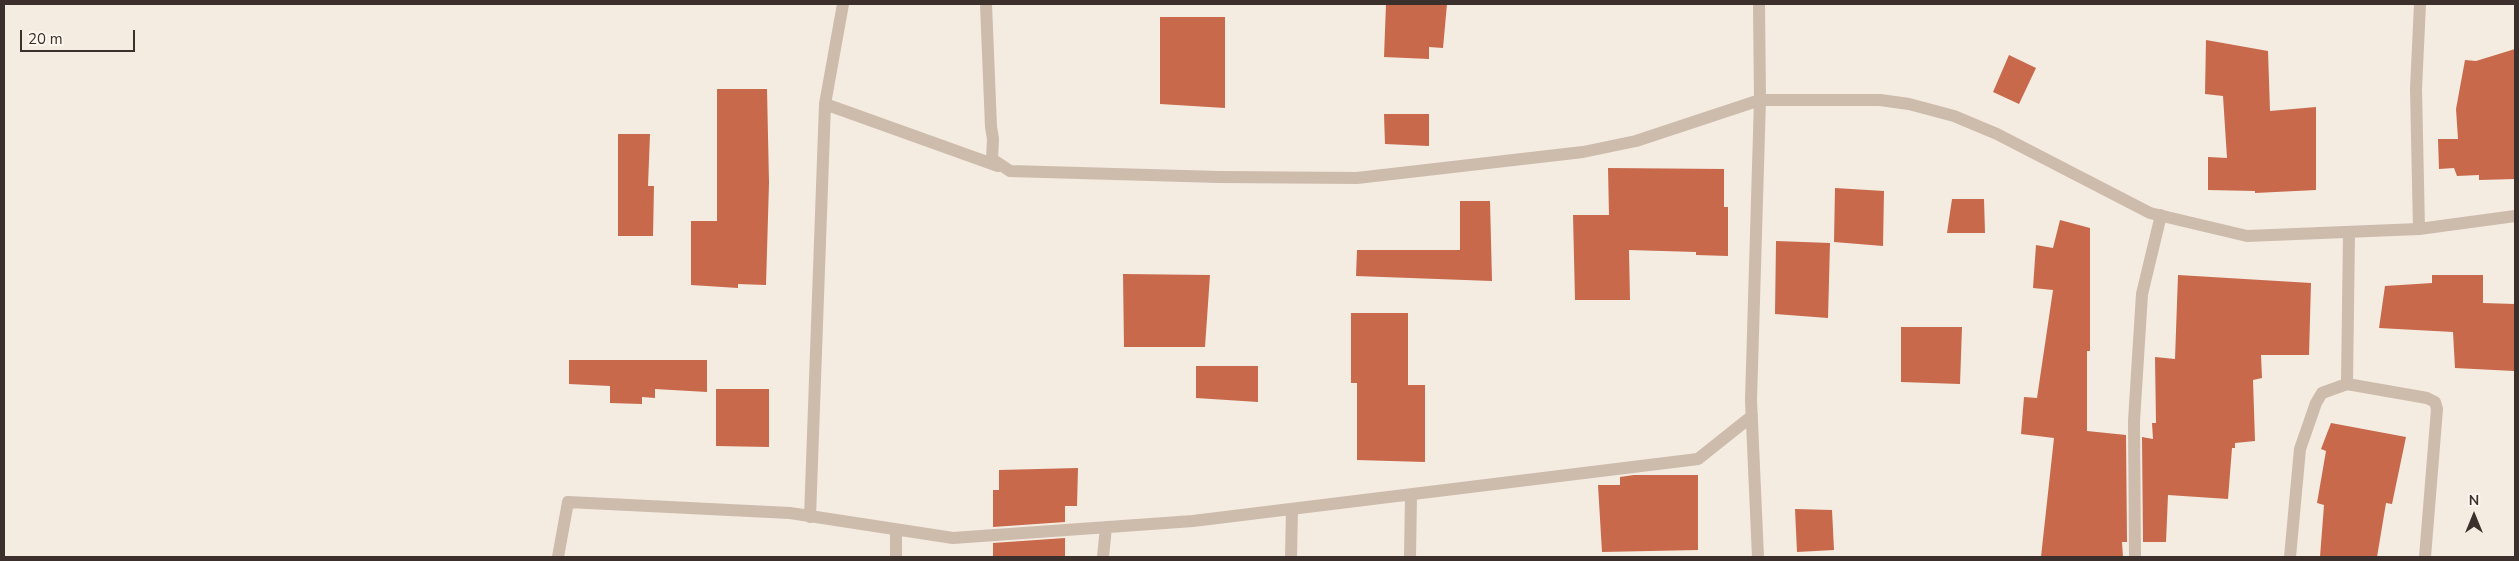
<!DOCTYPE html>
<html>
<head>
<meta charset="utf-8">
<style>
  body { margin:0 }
  #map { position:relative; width:2519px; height:561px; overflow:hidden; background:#f4ebe1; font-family:"Nunito Sans",sans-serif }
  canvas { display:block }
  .frame { position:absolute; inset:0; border:5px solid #3b302b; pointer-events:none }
  .north { position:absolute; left:2449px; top:491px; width:50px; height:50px; -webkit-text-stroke:4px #fbf5ee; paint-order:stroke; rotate:0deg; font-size:14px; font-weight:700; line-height:20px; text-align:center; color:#3b302b }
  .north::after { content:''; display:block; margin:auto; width:18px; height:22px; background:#3b302b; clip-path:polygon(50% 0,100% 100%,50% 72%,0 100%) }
  .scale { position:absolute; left:20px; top:30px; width:115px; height:22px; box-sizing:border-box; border:2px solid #3b302b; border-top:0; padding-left:6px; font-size:15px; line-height:18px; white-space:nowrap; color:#3b302b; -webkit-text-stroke:4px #fbf5ee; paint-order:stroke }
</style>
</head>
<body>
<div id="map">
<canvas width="2519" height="561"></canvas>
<div class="frame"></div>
<div class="north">N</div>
<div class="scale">20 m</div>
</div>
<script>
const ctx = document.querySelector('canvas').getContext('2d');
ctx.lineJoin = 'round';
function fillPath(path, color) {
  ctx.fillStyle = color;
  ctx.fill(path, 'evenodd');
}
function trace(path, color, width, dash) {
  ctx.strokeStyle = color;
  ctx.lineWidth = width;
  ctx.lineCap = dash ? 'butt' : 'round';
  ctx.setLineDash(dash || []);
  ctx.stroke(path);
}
const building = new Path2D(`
  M1386 4H1447L1443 48 1429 47V59L1384 57Z
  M1160 17H1225V108L1160 104Z
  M2206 40 2268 51 2270 111 2316 107V190L2255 193V191L2208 190V157L2227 158 2223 96 2205 94Z
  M2515 49V179L2479 180V175L2457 176 2454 168 2439 169 2438 139H2458L2456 109 2465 60 2476 61Z
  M2009 55 2036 68 2019 104 1993 92Z
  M717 89H767L769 183 766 285 738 284V288L691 285V221H717Z
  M1384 114H1429V146L1385 144Z
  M618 134H650L648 186H654L653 236H618Z
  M1608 168 1724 169V207H1728V256L1696 255V252L1629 250 1630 300H1575L1573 215H1609Z
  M1835 188 1884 191 1883 246 1834 242Z
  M1952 199H1984L1985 233H1947Z
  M1460 201H1490L1492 281 1356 276 1357 250H1460Z
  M2060 220 2090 228V351H2087V431L2126 435 2127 542H2122L2123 557H2041L2054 438 2021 434 2024 397 2037 398 2053 290 2033 288 2036 245 2053 248Z
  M1776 241 1830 243 1828 318 1775 314Z
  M1123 274 1210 275 1205 347H1124Z
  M2178 275 2311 283 2309 355H2261L2262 378 2253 380 2255 441 2235 443V448H2232L2228 499 2168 495 2166 542H2143L2142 437 2153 439 2152 423H2156L2155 357 2175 359Z
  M2432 275H2483V303L2515 304 2514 371 2455 368 2453 332 2379 328 2385 286 2432 283Z
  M1351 313H1408V385H1425V462L1357 460V383H1351Z
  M1901 327H1962L1960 384 1901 382Z
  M569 360H707V392L655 389V398L642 397V404L610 403V386L569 384Z
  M1196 366H1258V402L1196 398Z
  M716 389H769V447L716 446Z
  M2331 423 2406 437 2392 504 2386 503 2377 557H2320L2324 505 2317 503 2326 451 2321 449Z
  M1078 468 1077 506H1065V522L993 527V490H999V470Z
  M1634 475H1698V550L1602 552 1598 485H1620V477Z
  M1795 509 1832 510 1834 550 1797 552Z
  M1065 538V557H993V543Z`);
const minor = new Path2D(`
  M986 4 991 127 993 139 992 159 1010 171 1219 177 1357 178 1583 152 1636 141 1760 100H1880L1909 104 1954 116 1997 134 2150 213 2247 236 2419 229 2515 216
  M825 104 843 4
  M2419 229 2416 89 2420 4
  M2347 384 2349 232
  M810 517 825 104 998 166
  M896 530V557
  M558 557 568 502 790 513 953 538 1193 521 1698 459 1752 416
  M1103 557 1106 527
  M1291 557 1292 509
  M1410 557 1411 495
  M1758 557 1751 400 1760 100 1759 4
  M2135 557 2134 421 2142 294 2161 215
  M2290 557 2300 449 2316 403 2322 393 2347 384 2427 398 2435 402 2437 409 2425 557`);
fillPath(building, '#c8694b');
trace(minor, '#cdbbac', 12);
</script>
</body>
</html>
